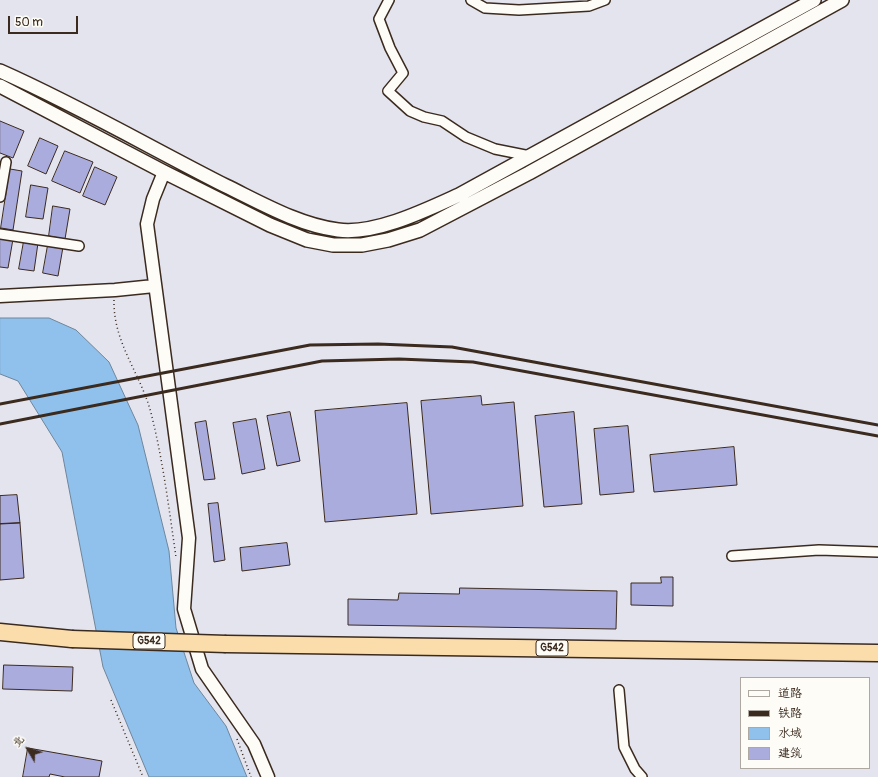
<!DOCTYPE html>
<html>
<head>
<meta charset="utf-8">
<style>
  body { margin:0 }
  #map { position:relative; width:878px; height:777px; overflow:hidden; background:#e4e4ef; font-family:Pangolin,"LXGW WenKai TC",sans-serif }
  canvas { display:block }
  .legend { position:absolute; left:740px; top:677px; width:130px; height:92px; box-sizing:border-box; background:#fdfcf7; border:1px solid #afa8a0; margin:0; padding:5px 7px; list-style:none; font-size:12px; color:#3b2a1e }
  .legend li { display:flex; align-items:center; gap:8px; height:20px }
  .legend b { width:20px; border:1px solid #afa8a0 }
  .north { position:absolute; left:8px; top:729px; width:40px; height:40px; -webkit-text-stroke:3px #fdfcf7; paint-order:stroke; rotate:308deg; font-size:11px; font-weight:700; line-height:16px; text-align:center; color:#3b2a1e }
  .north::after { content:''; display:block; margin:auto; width:14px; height:18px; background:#3b2a1e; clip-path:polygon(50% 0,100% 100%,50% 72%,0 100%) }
  .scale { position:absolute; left:8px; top:16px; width:70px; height:18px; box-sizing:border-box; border:2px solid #3b2a1e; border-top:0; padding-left:5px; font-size:12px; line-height:14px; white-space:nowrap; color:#3b2a1e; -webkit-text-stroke:3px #fdfcf7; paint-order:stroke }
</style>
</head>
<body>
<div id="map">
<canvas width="878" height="777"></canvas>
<ul class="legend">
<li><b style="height:5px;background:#fdfcf7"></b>道路</li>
<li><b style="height:5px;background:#3b2a1e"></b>铁路</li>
<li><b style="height:11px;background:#90c1ec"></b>水域</li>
<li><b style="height:11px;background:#aaacdd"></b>建筑</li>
</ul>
<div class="north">北</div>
<div class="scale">50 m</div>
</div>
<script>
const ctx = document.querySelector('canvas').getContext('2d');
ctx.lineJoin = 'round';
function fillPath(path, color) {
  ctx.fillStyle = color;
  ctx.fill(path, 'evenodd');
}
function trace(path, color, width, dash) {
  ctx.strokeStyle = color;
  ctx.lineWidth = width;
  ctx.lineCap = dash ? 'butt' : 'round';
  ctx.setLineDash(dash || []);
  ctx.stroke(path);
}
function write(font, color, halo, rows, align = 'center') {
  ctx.font = font + ' Pangolin,sans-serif';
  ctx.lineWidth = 3;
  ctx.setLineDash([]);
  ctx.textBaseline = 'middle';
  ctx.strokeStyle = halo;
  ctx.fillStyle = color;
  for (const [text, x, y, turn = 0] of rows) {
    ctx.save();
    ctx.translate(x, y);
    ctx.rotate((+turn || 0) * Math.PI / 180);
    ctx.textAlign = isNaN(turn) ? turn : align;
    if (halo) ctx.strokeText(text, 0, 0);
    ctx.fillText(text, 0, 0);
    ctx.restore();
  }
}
const water = new Path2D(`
  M0 318H49L76 330 109 362 138 425 169 551 176 628 194 683 226 726 247 777H149L103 667 62 452 18 381 0 374Z`);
const building = new Path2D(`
  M0 121 24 131 13 158 0 153Z
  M40 138 58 146 46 174 28 166Z
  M65 151 93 162 80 193 52 181Z
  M95 167 117 177 105 205 83 196Z
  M10 169 22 171 13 230 1 228Z
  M31 185 48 188 43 219 26 217Z
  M53 206 70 209 65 239 49 236Z
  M0 237 13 239 8 268 0 267Z
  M24 241 38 243 34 271 19 269Z
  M48 245 63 247 58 276 43 273Z
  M481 396 482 405 514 402 523 506 431 514 421 401Z
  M407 403 417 514 325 522 315 411Z
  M290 412 300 461 277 466 267 416Z
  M574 412 582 504 544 507 535 416Z
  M256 419 265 469 242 474 233 423Z
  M206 421 215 479 204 480 195 423Z
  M628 426 634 492 600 495 594 429Z
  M734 447 737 485 654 492 650 455Z
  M17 495 20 523 0 524V496Z
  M218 503 225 560 214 562 208 504Z
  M20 523 24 578 0 580V524Z
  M287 543 290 565 242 571 240 548Z
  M661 577H673V606L631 605V583H661Z
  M460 588 617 591 616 629 348 625V599L398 600 399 593 459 594Z
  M4 665 73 667 72 691 3 689Z
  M28 748 102 761 99 777H65L50 774 49 777H23Z`);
const path = new Path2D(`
  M114 300C113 343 141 374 151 413 163 460 169 509 176 557
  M111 700 143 777
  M237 739 251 777`);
const minor = new Path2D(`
  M389 0 379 19 390 48 403 73 388 91 410 111 424 117 442 121 466 137 495 149 530 156
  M471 0 485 8 519 10 589 6 605 0
  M0 197 6 162
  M0 234 79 246
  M732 556 819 550 878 552
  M619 690 624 747 635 769 642 777`);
const tertiary = new Path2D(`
  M164 172 153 199 147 224 189 538 184 609 202 669 254 744 268 777
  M0 296 115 290 154 286`);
const secondary = new Path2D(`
  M0 71C77 105 151 148 226 186 261 203 299 225 338 230 375 235 426 210 459 195L814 0
  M0 86 164 172 270 225 307 240 333 245H362L388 240 420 230 529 173 842 0`);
const trunk = new Path2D(`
  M0 632 72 639
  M226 644 878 653`);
const rail = new Path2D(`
  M0 404 310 345 378 344 452 347 878 425
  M0 424 322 361 399 359 473 362 878 436`);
const trunkBridge = new Path2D(`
  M72 639 226 644`);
const shields = [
  [149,641,32],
  [552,648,32]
];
const shieldNames = [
  ["G542",149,641],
  ["G542",552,648]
];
fillPath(water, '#90c1ec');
trace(water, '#6e859a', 1);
fillPath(building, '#aaacdd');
trace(building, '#3b2a1e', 1);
trace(minor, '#3b2a1e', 12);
trace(tertiary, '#3b2a1e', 15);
trace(secondary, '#3b2a1e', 16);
trace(trunk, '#3b2a1e', 19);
trace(path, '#3b2a1e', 1.5, [1, 3]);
trace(minor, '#fdfcf7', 9);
trace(tertiary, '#fdfcf7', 12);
trace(secondary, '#fdfcf7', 13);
trace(trunk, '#faddab', 16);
trace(rail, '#3b2a1e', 3);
trace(trunkBridge, '#3b2a1e', 19, []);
trace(trunkBridge, '#faddab', 16);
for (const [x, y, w] of shields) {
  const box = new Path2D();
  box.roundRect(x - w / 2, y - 8, w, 16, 3);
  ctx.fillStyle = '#fdfcf7';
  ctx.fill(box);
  trace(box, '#3b2a1e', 1);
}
write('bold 10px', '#3b2a1e', null, shieldNames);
</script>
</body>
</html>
